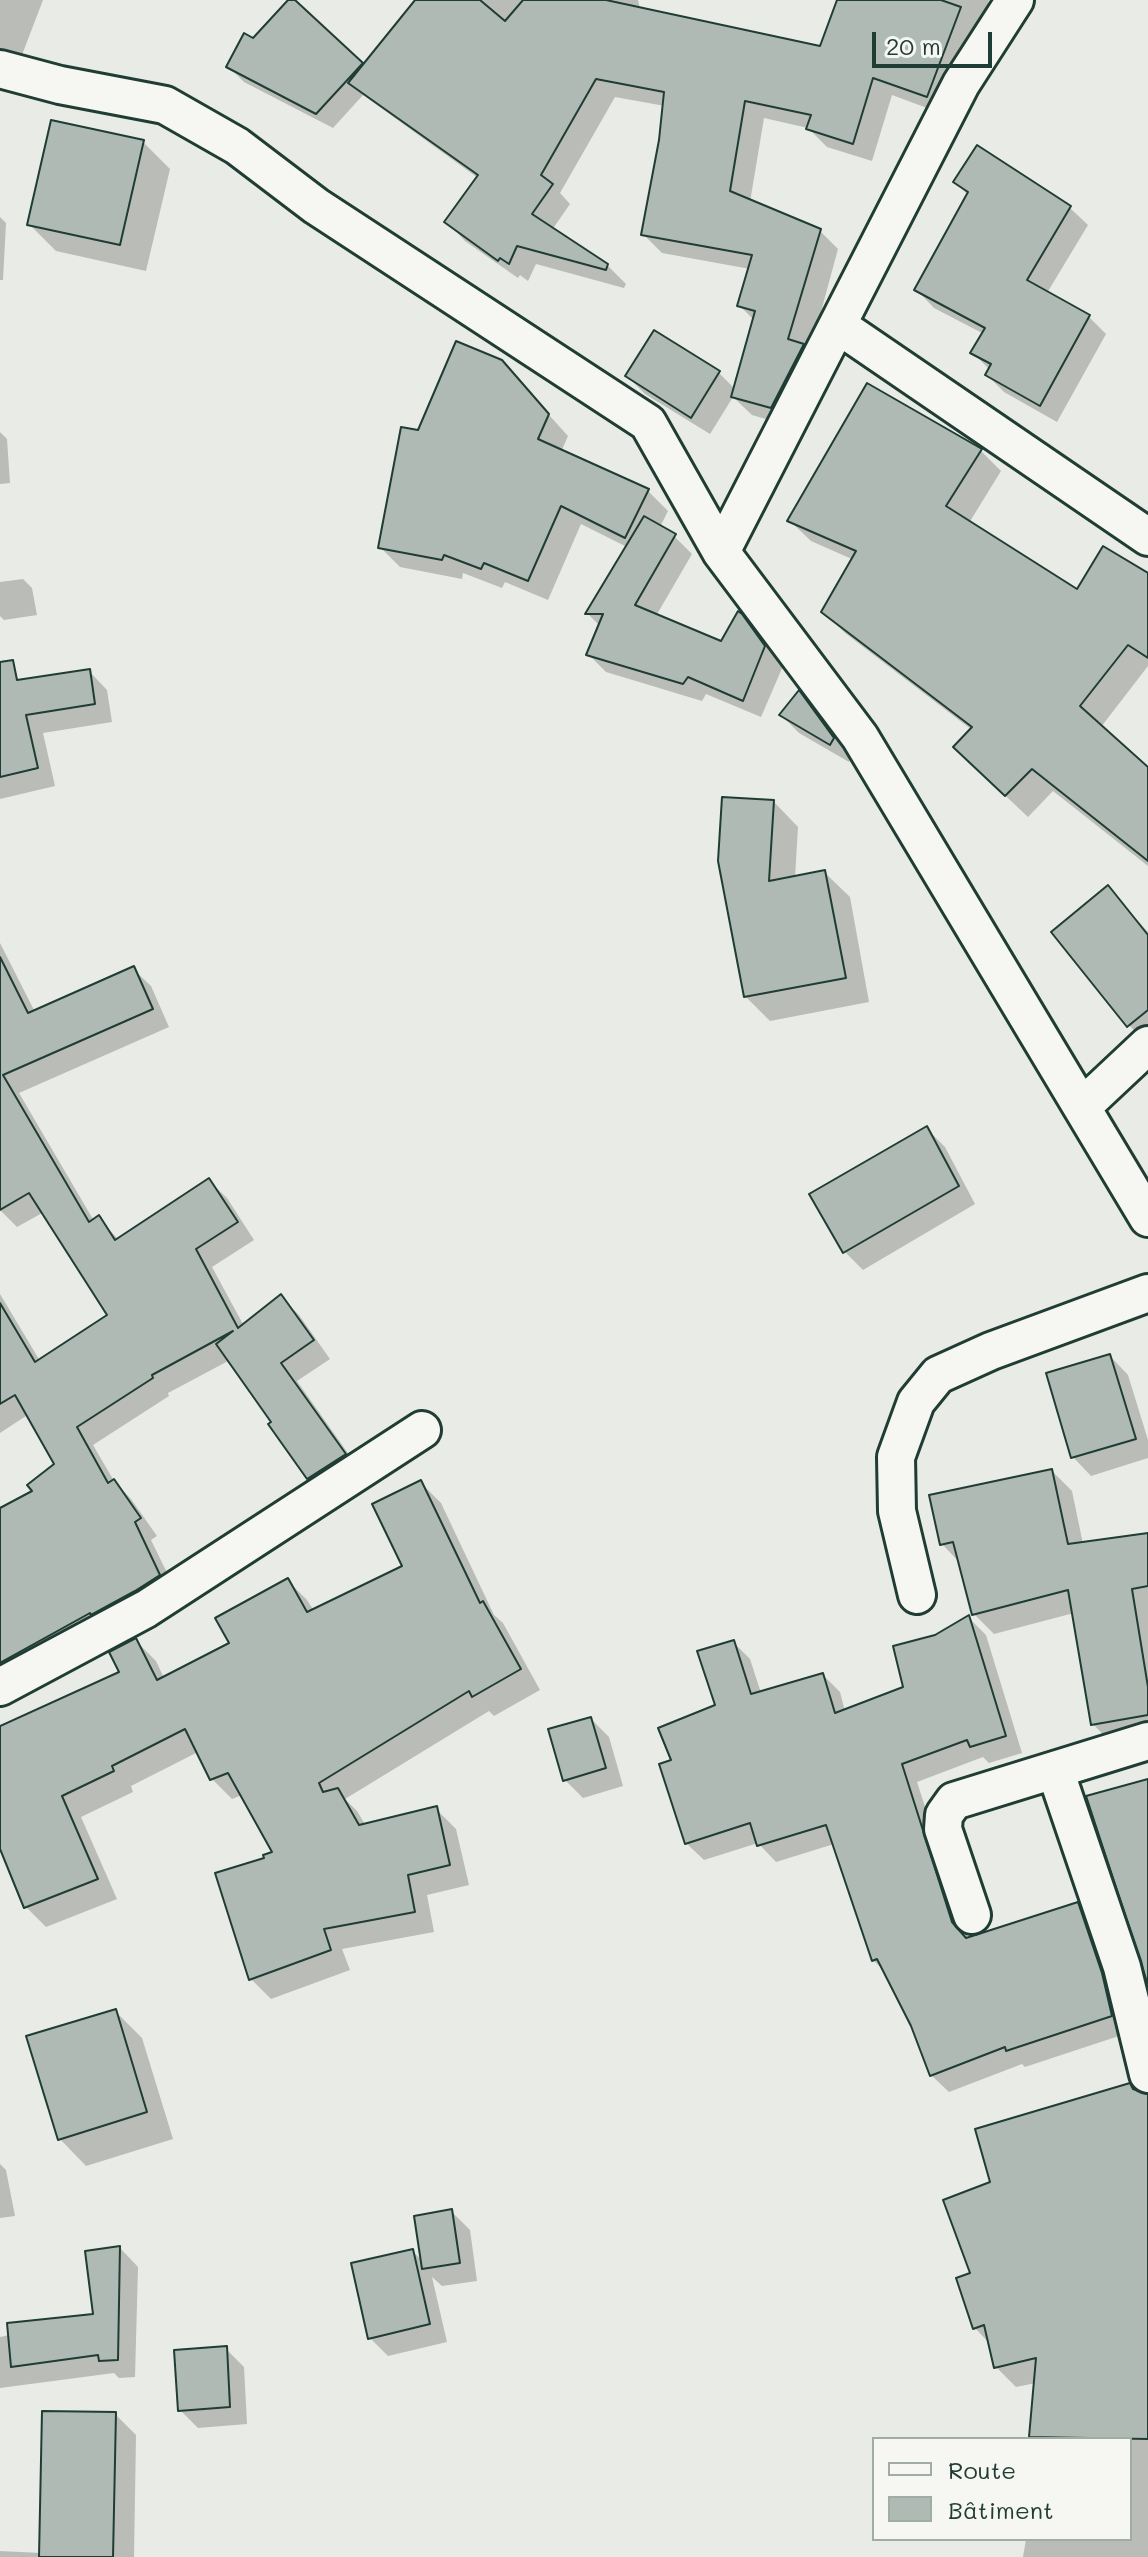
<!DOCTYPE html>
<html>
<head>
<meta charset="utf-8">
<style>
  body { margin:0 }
  #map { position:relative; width:1148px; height:2557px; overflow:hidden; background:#e9ebe7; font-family:Mali,sans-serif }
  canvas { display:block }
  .legend { position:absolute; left:872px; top:2437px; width:260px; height:104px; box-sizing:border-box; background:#f6f6f2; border:2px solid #a0aca6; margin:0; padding:10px 14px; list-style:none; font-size:24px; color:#1f3d34 }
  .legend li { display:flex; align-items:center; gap:16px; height:40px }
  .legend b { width:40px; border:2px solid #a0aca6 }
  .scale { position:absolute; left:872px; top:32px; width:120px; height:36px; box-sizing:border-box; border:4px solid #1f3d34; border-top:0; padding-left:10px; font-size:24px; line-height:28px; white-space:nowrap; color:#1f3d34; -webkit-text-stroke:6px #f6f6f2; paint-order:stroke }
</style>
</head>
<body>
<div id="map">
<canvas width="1148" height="2557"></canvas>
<ul class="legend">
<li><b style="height:10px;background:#f6f6f2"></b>Route</li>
<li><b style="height:22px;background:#b0bab5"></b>Bâtiment</li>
</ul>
<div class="scale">20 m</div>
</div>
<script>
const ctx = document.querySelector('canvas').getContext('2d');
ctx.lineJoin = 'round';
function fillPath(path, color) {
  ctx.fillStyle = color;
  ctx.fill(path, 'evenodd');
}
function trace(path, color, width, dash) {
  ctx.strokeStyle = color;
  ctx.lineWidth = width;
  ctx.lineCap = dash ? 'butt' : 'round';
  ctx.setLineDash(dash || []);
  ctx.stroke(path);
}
const shadow = new Path2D(`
  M0 0H43L17 68 0 61Z
  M291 0 363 66 417 0H638L642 18 821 49 839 0H989L946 115 892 95 872 161 827 147 808 128 764 118 750 202 819 230 838 249 790 426 752 415 733 397 710 434 645 394 627 376 719 373 735 389 754 320 739 305 750 269 662 253 643 234 665 106 615 97 560 193 570 204 552 230 607 265 626 284 624 288 536 264 528 281 520 275 518 278 465 241 447 222 478 178 363 95 333 128 244 82 228 66Z
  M143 142 170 169 146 271 56 251 29 224Z
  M977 148 1070 208 1088 225 1047 293 1089 317 1106 334 1057 422 1004 392 987 375 990 370 973 353 984 334 934 308 917 290 968 195 955 182Z
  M0 217 6 223 3 280H0Z
  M501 362 568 436 561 452 648 491 668 511 660 527 674 536 692 554 656 616 722 644 738 614 783 666 761 717 706 694 702 701 606 672 588 654 600 626 588 614 627 547 581 524 548 600 505 582 502 588 463 573 462 579 400 567 380 547 419 433Z
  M0 432 7 439 10 483 0 484Z
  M981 451 1001 471 969 523 1078 592 1148 575V666L1101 727 1148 769V866L1053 791 1028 817 976 768 972 730 845 633 824 612 854 560 811 541 790 521Z
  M23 579 32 588 37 615 4 620 0 616V582Z
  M89 671 107 690 112 722 43 733 55 786 0 799V682L16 678 20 682Z
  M799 693 817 711 851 758 849 762 799 733 781 715Z
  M774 802 798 827 795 878 825 873 850 897 869 1002 770 1021 745 996Z
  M1108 888 1148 932V1045L1129 1025Z
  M0 943 35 1012 133 969 151 986 169 1027 19 1093 94 1221 98 1218 119 1240 209 1181 227 1198 254 1240 212 1267 244 1326 281 1297 299 1315 330 1359 297 1381 362 1473 326 1496 309 1478 230 1360 168 1393 169 1396 93 1445 114 1481 131 1499 157 1536 151 1540 177 1593 0 1692V1510L35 1491 57 1464 29 1414 0 1433V1294L40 1361 110 1316 44 1212 17 1227 0 1210Z
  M927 1129 945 1147 975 1204 863 1270 845 1252Z
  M1110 1356 1128 1375 1148 1440V1458L1091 1476 1073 1457Z
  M1052 1471 1072 1491 1083 1544 1148 1535V1738L1113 1745 1093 1724 1074 1613 994 1634 974 1614 961 1564 942 1544Z
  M421 1483 441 1503 494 1615 503 1623 540 1690 494 1716 489 1711 345 1799 357 1811 366 1826 436 1809 456 1829 469 1885 427 1895 434 1932 342 1949 350 1970 271 1999 251 1979 267 1859 275 1853 242 1795 232 1799 212 1779 198 1752 131 1786 133 1792 81 1817 117 1899 46 1927 26 1907 0 1843V1728L122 1672 136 1641 156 1661 164 1678 232 1644 287 1580 307 1600 314 1611 404 1567Z
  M969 1618 986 1635 1022 1753 989 1763 983 1757 917 1782 968 1939 1077 1904 1094 1922 1128 2033 1025 2067 1022 2064 949 2092 931 2075 913 2025 886 1973 873 1960 834 1844 776 1862 758 1843 704 1860 686 1843 674 1761 717 1706 733 1642 750 1659 761 1693 823 1675 840 1692 845 1711 906 1688 936 1636Z
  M591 1719 609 1737 623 1786 583 1798 565 1780Z
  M115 2011 142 2038 173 2139 86 2166 60 2139Z
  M1129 2085 1141 2096H1148V2557H1023L1026 2539H1130V2439H1033L1031 2436 1036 2383 1016 2387 996 2367 990 2344 975 2328 973 2275 993 2183Z
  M0 2164 6 2170 15 2216 0 2218Z
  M452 2212 470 2230 477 2281 442 2286 432 2277 447 2342 388 2356 370 2338 412 2251 423 2261Z
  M120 2248 138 2267 135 2377 119 2378 114 2373 0 2388V2337L95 2316Z
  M226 2349 244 2367 247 2424 198 2428 180 2410Z
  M115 2414 136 2435 134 2557H0V2551L41 2553Z`);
const building = new Path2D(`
  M288 0H295L363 63 316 114 226 67 244 33 253 38Z
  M415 0H480L505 21 523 0H606L820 46 837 0H941L961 7 927 97 873 78 853 144 806 129 811 115 745 101 730 191 821 229 788 339 804 344 771 408 731 397 755 311 737 306 752 255 641 235 659 140 664 92 596 79 541 175 553 184 532 214 608 264 606 270 517 246 509 264 500 258 498 261 444 222 478 175 348 83Z
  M51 120 144 140 120 245 27 225Z
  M977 145 1071 206 1027 280 1090 315 1040 406 985 375 991 364 970 353 985 328 914 290 968 192 953 182Z
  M654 330 720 371 691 418 625 376Z
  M456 341 502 360 549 414 538 439 649 489 625 538 561 506 528 581 484 563 481 569 444 555 442 560 378 548 401 427 418 430Z
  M867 383 982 449 946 506 1077 589 1103 546 1148 573V658L1128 645 1080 706 1148 767V861L1032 769 1005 796 953 747 972 727 821 612 856 551 787 521Z
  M644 516 676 534 635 605 721 641 738 611 742 614 765 646 743 701 688 677 683 684 586 655 603 614H585Z
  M13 660 17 680 90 669 95 704 26 715 38 768 0 777V662Z
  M799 690 834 738 830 745 779 715Z
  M722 797 774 800 769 881 825 870 846 978 744 997 718 861Z
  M1108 885 1148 935V1010L1127 1027 1051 932Z
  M0 957 28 1013 134 966 153 1009 3 1075 89 1222 99 1215 115 1240 209 1178 238 1222 196 1249 238 1328 281 1294 314 1340 281 1363 346 1454 307 1479 268 1424 271 1422 216 1344 233 1331 152 1375 153 1378 77 1427 108 1483 114 1479 141 1518 135 1522 160 1575 135 1591 91 1615 90 1613 0 1663V1508L32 1491 27 1485 54 1464 15 1395 0 1404V1303L35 1362 107 1315 29 1193 0 1210Z
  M927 1126 959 1186 843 1253 809 1194Z
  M1110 1354 1136 1439 1071 1458 1046 1373Z
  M1052 1469 1068 1544 1148 1533V1586L1132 1589 1148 1687V1715L1091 1725 1068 1590 972 1615 953 1542 940 1545 929 1495Z
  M421 1480 480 1603 483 1601 521 1669 472 1697 469 1691 319 1783 323 1792 338 1788 359 1825 437 1806 450 1865 408 1875 415 1912 324 1929 331 1950 249 1980 215 1873 264 1858 263 1855 272 1852 228 1773 210 1780 185 1729 112 1766 114 1771 62 1796 98 1879 24 1908 0 1849V1726L119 1672 109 1652 136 1638 157 1680 229 1643 215 1618 288 1578 307 1612 402 1566 372 1504Z
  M969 1615 1006 1736 970 1747 967 1740 902 1764 952 1922 966 1938 1078 1902 1102 1973 1112 2016 1006 2051 1005 2047 930 2076 911 2026 877 1959 872 1961 826 1825 757 1846 750 1823 685 1844 659 1764 671 1760 658 1728 715 1705 697 1651 734 1640 751 1694 823 1673 835 1713 903 1687 893 1646 935 1635Z
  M591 1717 606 1768 563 1781 548 1729Z
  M1148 1779V1985L1086 1796Z
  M116 2009 147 2112 58 2140 26 2036Z
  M1130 2083 1133 2089 1148 2094V2439L1029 2437 1036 2358 994 2368 984 2325 973 2329 956 2278 970 2273 943 2200 990 2182 975 2129Z
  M452 2209 460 2263 422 2269 414 2216Z
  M120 2246 118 2360 99 2361 98 2355 11 2367 7 2323 93 2314 85 2251Z
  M413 2249 430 2324 368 2339 351 2263Z
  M227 2346 230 2407 178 2411 174 2350Z
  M42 2411 116 2412 113 2557H39Z`);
const street = new Path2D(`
  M0 69 60 85 165 105 237 146 316 206 648 423 721 552 860 737 1148 1218
  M839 326 1148 537
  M721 552 961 84 1015 0
  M1083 1106 1148 1045
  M917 1595 897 1511 896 1457 916 1402 938 1375 991 1351 1148 1293
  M0 1687 146 1609 422 1430
  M1055 1770 1122 1967 1148 2074
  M972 1915 943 1829 944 1815 954 1801 1148 1741`);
fillPath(shadow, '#0003');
fillPath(building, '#b0bab5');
trace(building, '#1f3d34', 2);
trace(street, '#1f3d34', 42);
trace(street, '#f6f6f2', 36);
</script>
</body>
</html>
